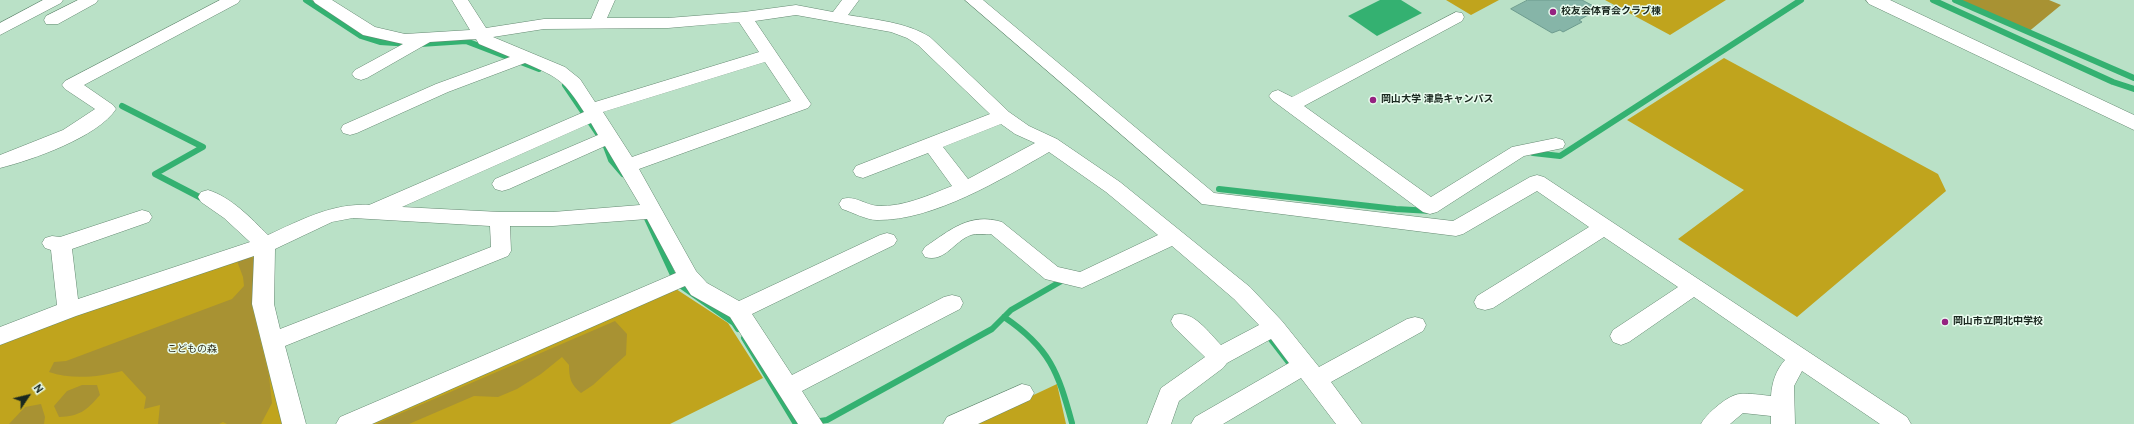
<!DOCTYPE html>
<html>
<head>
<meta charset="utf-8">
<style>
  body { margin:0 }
  #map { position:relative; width:2134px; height:424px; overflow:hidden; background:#bae1c7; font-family:Overpass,sans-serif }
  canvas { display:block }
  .north { position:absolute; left:8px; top:376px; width:40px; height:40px; -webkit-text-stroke:3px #e9fcef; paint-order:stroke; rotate:55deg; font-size:11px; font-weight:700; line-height:16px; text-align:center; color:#1a281f }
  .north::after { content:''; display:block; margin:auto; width:14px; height:18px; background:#1a281f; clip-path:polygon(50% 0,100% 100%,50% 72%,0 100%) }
</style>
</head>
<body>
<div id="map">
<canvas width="2134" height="424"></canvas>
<div class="north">N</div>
</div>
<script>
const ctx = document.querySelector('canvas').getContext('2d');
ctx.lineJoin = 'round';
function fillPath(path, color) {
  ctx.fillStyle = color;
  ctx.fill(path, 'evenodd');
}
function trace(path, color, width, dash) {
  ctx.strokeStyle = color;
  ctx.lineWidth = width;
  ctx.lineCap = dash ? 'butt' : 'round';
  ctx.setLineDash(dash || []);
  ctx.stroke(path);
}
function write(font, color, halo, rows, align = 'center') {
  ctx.font = font + ' Overpass,"Noto Sans JP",sans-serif';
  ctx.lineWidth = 3;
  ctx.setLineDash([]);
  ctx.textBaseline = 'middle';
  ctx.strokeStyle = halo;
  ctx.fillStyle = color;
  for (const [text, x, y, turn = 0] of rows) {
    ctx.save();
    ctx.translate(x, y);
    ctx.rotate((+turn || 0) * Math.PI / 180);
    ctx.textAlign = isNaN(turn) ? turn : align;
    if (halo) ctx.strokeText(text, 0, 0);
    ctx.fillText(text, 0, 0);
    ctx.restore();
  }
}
const green = new Path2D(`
  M1446 0H1499L1471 15Z
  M1605 0H1726L1670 35Z
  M1724 58 1938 174 1946 191 1797 317 1678 239 1744 190 1627 120Z
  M251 253 258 255 285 424H0V342Z
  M676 289 728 323 763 378 670 424H367Z
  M1057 384 1066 424H972Z`);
const forest = new Path2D(`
  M1954 0H2049L2061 5 2027 33Z
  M248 257 254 258 252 307 269 376 272 403 261 424H227L223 422 219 424H158L160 405 144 409 146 397 122 371C99 377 72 380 49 372L54 362 66 361 232 299 244 286 243 277 237 261Z
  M615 321 627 334 626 355 593 385 581 393C571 385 569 378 569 365L562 357 541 374 517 389 498 397 474 396 409 424H376Z
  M82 385H97L100 395C86 411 80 416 59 417L54 406 67 391Z
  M41 404 45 417 44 424H9L25 407Z`);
const water = new Path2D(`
  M1380 0H1401L1422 13 1377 36 1348 16Z`);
const stream = new Path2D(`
  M306 0 361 36 380 42 411 44
  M1933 0 2113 82 2134 89
  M1955 0 2134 78
  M420 44 466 41 539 69
  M565 85 605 144 611 160 623 174
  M122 106 203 147 155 174 205 200
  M1533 153 1560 156 1801 0
  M1219 189 1396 209 1431 211
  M644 212 673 275 683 287 734 323 738 329
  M1004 317C1050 348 1058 372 1072 423
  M1266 333 1293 368
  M744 338 796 424
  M820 421 827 420 992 329 1011 310 1065 279`);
const building = new Path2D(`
  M1528 0H1582L1599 9 1579 20 1582 22 1563 32 1560 30 1552 33 1511 9Z`);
const street = new Path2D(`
  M43 0H63L61 3 0 35V23Z
  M78 0H98L96 3 58 24H46L44 20 46 16Z
  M220 0H240L238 3 84 85 113 105 116 109C98 137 32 160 0 168V155L63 130 95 109 65 89 62 85 65 81Z
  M313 0H332L375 27 405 34 470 30 452 0H468L486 28 544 19H591L599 0H615L607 18H668L744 12 796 5 833 12 842 0H859L848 15C876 20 906 22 930 37L1009 112 1029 126 1057 139 1120 182 1250 287 1282 321 1319 367 1407 319 1415 317 1423 319 1426 325 1423 331 1331 382 1362 424H1336L1301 378 1223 424H1191L1195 417 1289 363 1271 339 1227 363 1223 368 1179 401 1171 424H1147L1161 388 1205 357 1174 327 1171 321 1174 315C1193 309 1209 333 1221 345L1259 325 1234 299 1172 246 1082 288 1045 279 991 234C985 235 977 233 971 235 954 241 945 263 925 257L922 252 925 247C950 230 970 212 1002 222L1058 267 1080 272 1158 235 1106 192 1049 152C1002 179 933 221 877 220 866 220 852 212 842 209L839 204 842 199C855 195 865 205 878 206 904 207 929 195 952 186L928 153 863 178 856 176 853 171 856 166 990 114 918 45 907 38 891 32 796 15 755 21 811 104 808 108 639 169 696 271 707 283 739 301 880 235 887 233 894 235 897 240 894 245 752 314 792 375 944 297 952 295 960 297 963 303 960 309 802 391 823 424H798L730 317 691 295 685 286 372 424H336L340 417 676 273 647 219 553 226H510L511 251 508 256 285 346 306 424H282L252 304 254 256 76 316 0 345V327L57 305 51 250 45 248 42 243 45 238 52 236 60 237 142 210 149 212 152 217 149 222 72 249 78 299 250 242 224 218 201 202 198 197 201 192 208 190C231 197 251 218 268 235 301 220 332 203 369 205L584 112C564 81 560 78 525 63L448 92 357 133 350 135 343 133 341 129 343 125 436 84 510 57 479 44 476 39 430 42 367 78 361 80 355 78 352 74 355 70 403 44 363 35 315 3ZM739 22 759 52 595 102 580 79 565 67 493 37 544 29 668 28ZM765 62 791 101 632 157 603 112ZM591 123 598 135 495 179 492 184 495 189 502 191 509 189 605 146 640 205 553 212H500L402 207ZM1001 124 1015 134 1035 143 968 179 943 147ZM353 218 490 226 491 247 280 329 274 304 275 249 332 222Z
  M965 0H983L1214 193 1453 221 1530 177 1537 175 1544 177 1907 417 1911 424H1880L1802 371 1794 386 1795 424H1771V416L1743 413 1730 424H1701C1706 414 1729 394 1740 394 1750 393 1761 395 1771 396 1772 382 1776 370 1785 360L1694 297 1629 342 1621 345 1613 342 1610 336 1613 330 1678 287 1604 237 1493 308 1485 310 1477 308 1474 302 1477 296 1589 227 1537 191 1463 234 1456 236 1202 204Z
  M1456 12 1462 13 1464 17 1462 21 1304 106 1431 197 1512 147 1556 138 1563 140 1565 144 1563 148 1524 156 1437 212 1430 214 1423 212 1272 100 1269 96 1272 92 1278 90 1292 97Z
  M1022 384 1030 386 1034 393 1030 400 978 424H943L947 417Z`);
const secondary = new Path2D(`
  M1866 0H1890L2134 115V130L1869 4Z`);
const markers = [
  [1553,12,4,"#952281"],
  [1373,100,4,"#952281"],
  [1945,322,4,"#952281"]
];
const poiNames = [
  ["校友会体育会クラブ棟",1561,12],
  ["岡山大学 津島キャンパス",1381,100],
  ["岡山市立岡北中学校",1953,322]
];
const parkNames = [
  ["こどもの森",192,350]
];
fillPath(green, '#c0a41d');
fillPath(forest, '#a89233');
fillPath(water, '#34b171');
trace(stream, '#34b171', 6);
fillPath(building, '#86b5a8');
trace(building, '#6d9b8e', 1);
trace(street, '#658972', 1);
trace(secondary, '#658972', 1);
fillPath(street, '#fff');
fillPath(secondary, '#fff');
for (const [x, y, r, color] of markers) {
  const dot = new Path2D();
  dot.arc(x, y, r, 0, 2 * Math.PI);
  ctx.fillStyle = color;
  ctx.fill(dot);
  trace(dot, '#e9fcef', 1.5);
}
write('bold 10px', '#1a281f', '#e9fcef', poiNames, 'left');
write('10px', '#342f1a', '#e9fcef', parkNames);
</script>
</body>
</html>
